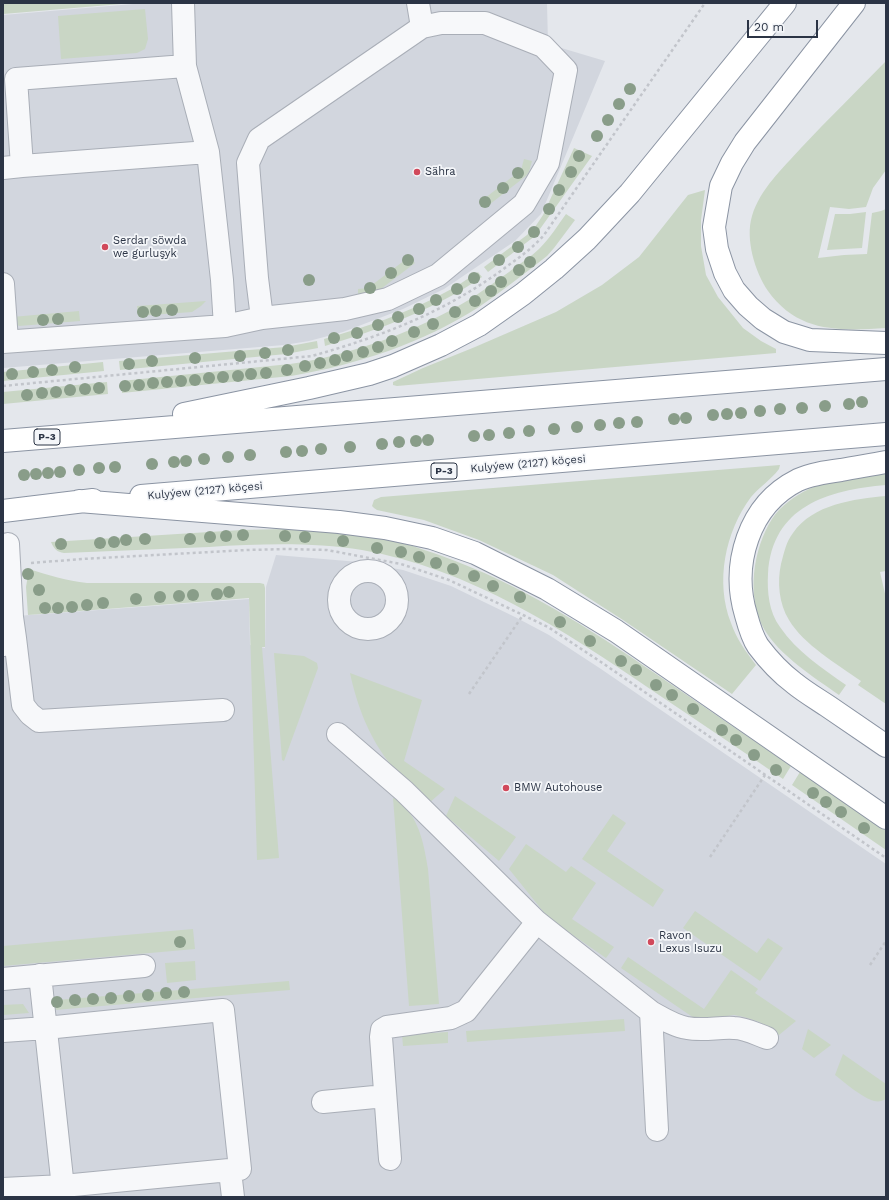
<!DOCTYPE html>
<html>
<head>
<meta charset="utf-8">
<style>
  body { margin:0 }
  #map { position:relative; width:889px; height:1200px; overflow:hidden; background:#e4e7ec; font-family:"Work Sans",sans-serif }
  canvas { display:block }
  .frame { position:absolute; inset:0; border:4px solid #2b3445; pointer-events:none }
  .scale { position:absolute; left:747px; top:20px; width:71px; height:18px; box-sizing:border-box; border:2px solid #2b3445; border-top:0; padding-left:5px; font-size:12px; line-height:14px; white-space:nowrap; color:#2b3445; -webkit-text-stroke:3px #f4f6f9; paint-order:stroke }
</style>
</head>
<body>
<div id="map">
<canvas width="889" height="1200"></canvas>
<div class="frame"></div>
<div class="scale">20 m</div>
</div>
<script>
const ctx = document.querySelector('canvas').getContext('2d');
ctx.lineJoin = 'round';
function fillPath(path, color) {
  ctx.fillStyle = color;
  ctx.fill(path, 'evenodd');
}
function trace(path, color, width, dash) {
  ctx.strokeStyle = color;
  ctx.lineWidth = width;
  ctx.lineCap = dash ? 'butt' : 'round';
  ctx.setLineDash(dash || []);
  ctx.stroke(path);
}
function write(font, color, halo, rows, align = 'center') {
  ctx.font = font + ' "Work Sans",sans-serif';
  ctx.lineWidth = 3.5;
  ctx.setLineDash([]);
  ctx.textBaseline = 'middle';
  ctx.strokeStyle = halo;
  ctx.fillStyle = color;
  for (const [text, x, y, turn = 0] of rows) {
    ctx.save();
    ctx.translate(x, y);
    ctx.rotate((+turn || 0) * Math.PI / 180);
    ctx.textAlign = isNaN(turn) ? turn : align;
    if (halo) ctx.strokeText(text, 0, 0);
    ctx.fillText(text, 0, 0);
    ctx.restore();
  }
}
const built = new Path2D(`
  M145 3H547L548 44 605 61 541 214 515 241 444 289 403 309 343 332 309 341 284 345 3 368V15Z
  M276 555 359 562 403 570 451 586 515 617 549 635 601 669 886 864V1197H3V617L249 599 250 645 265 648 266 587Z`);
const green = new Path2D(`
  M3 3H133L3 14Z
  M145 9 148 39 145 49 137 53 61 59 58 16Z
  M886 61V170L873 188 866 207 849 209 830 207 818 258 844 255 867 254 872 213 881 211 886 209V328C840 331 798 333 768 291 755 272 745 239 752 216 760 189 783 168 801 148 829 118 858 90 886 61Z
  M574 148 592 156 535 236 488 272 484 267 527 235 535 227 543 215Z
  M524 159 532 161 529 172 526 176 485 208 480 202 521 170Z
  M705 190 701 220V246L706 275 718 297 743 328 761 341 776 349V353L397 386 393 385V382L423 368 475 347 556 312 602 285 639 257 688 195Z
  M866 212 862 248 827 250 835 214H850Z
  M566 214 575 220 554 248 547 256C525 273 502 291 479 307 423 343 356 365 291 376L122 393 121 381 290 364C352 355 418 331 472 298 484 290 496 281 509 272 519 264 531 257 540 248 550 238 558 225 566 214Z
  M409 257 415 263 373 295 358 297V289L368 288Z
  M478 272 482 277C434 310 380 329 325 346L324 339C365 327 406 314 444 293 456 287 467 279 478 272Z
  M206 301 201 306 192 312 138 316 137 306Z
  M79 311 80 321 19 326 16 324 12 317Z
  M317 341 318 348 286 354 120 370 119 361 285 347Z
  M103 362 104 371 3 381V372Z
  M107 382 108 394 3 404V392Z
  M780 465 779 469C771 480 759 487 751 497 725 532 715 582 731 623 736 638 746 652 756 665L732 694 623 620 553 575 479 540 424 520 377 510 374 508 372 506 374 500 381 497Z
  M886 472V485C828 490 772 506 768 574 767 592 769 612 780 627 797 652 822 668 846 685L839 695C815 678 779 655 764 629 746 597 753 549 772 519 780 506 796 495 809 489 833 478 861 476 886 472Z
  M886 496V571L880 572 886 598V704L858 685 861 681C838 665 803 644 789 620 779 604 777 582 781 564 784 553 786 542 793 533 813 504 854 499 886 496Z
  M285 529C325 531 365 534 405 544 417 547 430 552 442 556 520 584 589 628 656 674 701 705 746 735 791 766L783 779C740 749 696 720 653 691 564 630 470 569 362 550 312 542 260 544 209 547 161 549 113 551 64 553 57 552 54 549 51 542L241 530Z
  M29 569C48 575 67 581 87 583H260L264 584 265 588V647H262L279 858 257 860 249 598 28 615 26 587Z
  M274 653 304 656 317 663 318 668 284 761 282 760Z
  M350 673 422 700 404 761 445 789 429 803C417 791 403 779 392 766 370 740 357 706 350 673Z
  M800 772 886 831V850L792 785Z
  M455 796 516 837 499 861 446 816Z
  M393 798C398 799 400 801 403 805 420 822 424 845 428 869L439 1004 409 1006Z
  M613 814 626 823 607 851 664 890 653 907 582 859Z
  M526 844 566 872 571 866 596 883 572 919 614 947 606 958 558 925 546 915 509 869Z
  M695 911 757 953 768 938 783 948 760 981 683 928Z
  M193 929 195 949 3 966V946Z
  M628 957 704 1009 731 970 758 989 755 993 796 1021 779 1035 759 1022 744 1017 734 1015 707 1019 694 1018 621 968Z
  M195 961 196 980 167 983 165 963Z
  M289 981 290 990 55 1010V1005L57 1000Z
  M23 1004 29 1013 3 1015V1005Z
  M624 1019 625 1031 467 1042 466 1031Z
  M808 1029 831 1045 814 1058 802 1049Z
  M448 1032V1043L403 1046 402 1035Z
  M843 1054 886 1084V1099C882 1101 879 1102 874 1101 863 1098 845 1083 835 1075Z`);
const path = new Path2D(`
  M3 386 312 356C382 336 443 313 502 270 517 259 532 249 544 235L705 3
  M31 563 82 559 247 550 287 549 327 550 401 564 449 580 523 615 548 627 601 662 886 858
  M469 694 523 615
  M710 857 765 775
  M870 965 886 941`);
const minor = new Path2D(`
  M183 3 185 66 208 152 222 280 225 326
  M418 3 422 27
  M185 66 16 79 22 166 208 152
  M3 168 22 166
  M3 284 7 341
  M3 342 225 326 262 318 345 309 388 299 438 275 524 204 548 163 566 70 543 46 485 23H441L422 27 259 139 248 163 257 278 262 318
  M339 600a29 29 0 1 1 58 0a29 29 0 1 1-58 0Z
  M15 638 23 705 30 714 39 721 223 710
  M3 645 9 643 15 638 12 617 8 544
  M338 734 404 791 537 922 651 1012C662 1018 674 1026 687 1028 703 1031 719 1027 734 1028 745 1028 756 1034 767 1038
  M40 975 64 1197
  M3 979 144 966
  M651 1012 657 1130
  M3 1031 46 1028 223 1010 240 1169 63 1186 3 1189
  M323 1102 385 1096
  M390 1159 381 1037 382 1030 387 1027 451 1018 466 1011 537 922
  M230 1171 233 1197`);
const highway = new Path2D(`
  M854 3 745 142 732 163 721 186 714 227 717 249 725 273 734 290 748 306 763 319 784 332 810 340 886 343
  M184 414 309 388 369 374 393 366 441 345 479 325 523 294 554 269 587 239 630 193 785 3
  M3 441 886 369
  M886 462C871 465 856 467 841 470 826 472 811 474 798 480 748 505 731 565 746 615 749 626 752 637 758 646 767 658 782 674 794 683 805 692 817 699 829 707 848 720 867 733 886 746
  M141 496 886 434
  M79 501 339 522 385 528 432 538 475 553 547 589 616 631 886 818
  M3 511 93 500`);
const trees = [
  [630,89],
  [619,104],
  [608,120],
  [597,136],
  [579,156],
  [571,172],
  [518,173],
  [503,188],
  [559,190],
  [485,202],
  [549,209],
  [534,232],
  [518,247],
  [408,260],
  [499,260],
  [530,262],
  [519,270],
  [391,273],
  [474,278],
  [309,280],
  [501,282],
  [370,288],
  [457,289],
  [491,291],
  [436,300],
  [475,301],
  [419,309],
  [172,310],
  [156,311],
  [143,312],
  [455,312],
  [398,317],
  [58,319],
  [43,320],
  [433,324],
  [378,325],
  [414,332],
  [357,333],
  [334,338],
  [392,341],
  [378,347],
  [288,350],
  [363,352],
  [265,353],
  [240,356],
  [347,356],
  [195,358],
  [335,360],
  [152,361],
  [320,363],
  [129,364],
  [305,366],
  [75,367],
  [52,370],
  [287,370],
  [33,372],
  [266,373],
  [12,374],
  [251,374],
  [238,376],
  [223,377],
  [209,378],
  [195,380],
  [181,381],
  [167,382],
  [153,383],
  [139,385],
  [125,386],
  [99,388],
  [85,389],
  [70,390],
  [56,392],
  [42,393],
  [27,395],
  [862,402],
  [849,404],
  [825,406],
  [802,408],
  [780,409],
  [760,411],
  [741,413],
  [727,414],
  [713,415],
  [686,418],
  [674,419],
  [637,422],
  [619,423],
  [600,425],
  [577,427],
  [554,429],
  [529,431],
  [509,433],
  [489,435],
  [474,436],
  [428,440],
  [416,441],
  [399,442],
  [382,444],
  [350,447],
  [321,449],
  [302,451],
  [286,452],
  [250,455],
  [228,457],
  [204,459],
  [186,461],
  [174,462],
  [152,464],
  [115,467],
  [99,468],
  [79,470],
  [60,472],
  [48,473],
  [36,474],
  [24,475],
  [243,535],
  [226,536],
  [285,536],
  [210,537],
  [305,537],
  [145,539],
  [190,539],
  [126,540],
  [343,541],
  [114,542],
  [100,543],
  [61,544],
  [377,548],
  [401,552],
  [419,557],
  [436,563],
  [453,569],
  [28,574],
  [474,576],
  [493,586],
  [39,590],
  [229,592],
  [217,594],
  [193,595],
  [179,596],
  [160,597],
  [520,597],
  [136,599],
  [103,603],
  [87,605],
  [72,607],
  [45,608],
  [58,608],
  [560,622],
  [590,641],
  [621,661],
  [636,670],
  [656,685],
  [672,695],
  [693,709],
  [722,730],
  [736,740],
  [754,755],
  [776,770],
  [813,793],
  [826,802],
  [841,812],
  [864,828],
  [180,942],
  [184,992],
  [166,993],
  [148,995],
  [129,996],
  [111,998],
  [93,999],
  [75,1000],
  [57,1002]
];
const markers = [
  [417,172,4,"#d1495b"],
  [105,247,4,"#d1495b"],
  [506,788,4,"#d1495b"],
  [651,942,4,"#d1495b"]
];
const shields = [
  [47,437,26],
  [444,471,26]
];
const shieldNames = [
  ["P-3",47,437],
  ["P-3",444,471]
];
const poiNames = [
  ["Sähra",425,172],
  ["Serdar söwda",113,241],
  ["we gurluşyk",113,254],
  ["BMW Autohouse",514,788],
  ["Ravon",659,936],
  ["Lexus Isuzu",659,949]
];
const streetNames = [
  ["Kulyýew (2127) köçesi",528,464,-5],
  ["Kulyýew (2127) köçesi",205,491,-5]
];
fillPath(built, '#d2d6de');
fillPath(green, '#c9d6c5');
trace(minor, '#a9aeb7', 24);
trace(highway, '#8b94a3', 24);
trace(path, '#c2c5cb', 2.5, [3, 3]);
trace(minor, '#f7f8fa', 22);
trace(highway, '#fff', 22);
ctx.fillStyle = '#899d89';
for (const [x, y] of trees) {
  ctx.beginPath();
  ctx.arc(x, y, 6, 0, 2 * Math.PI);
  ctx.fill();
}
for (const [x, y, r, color] of markers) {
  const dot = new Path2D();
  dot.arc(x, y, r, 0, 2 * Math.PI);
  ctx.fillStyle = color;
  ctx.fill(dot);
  trace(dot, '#f4f6f9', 1.5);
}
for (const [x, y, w] of shields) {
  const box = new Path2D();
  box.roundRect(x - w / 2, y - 8, w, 16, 3);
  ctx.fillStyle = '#f4f6f9';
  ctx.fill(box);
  trace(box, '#2b3445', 1);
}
write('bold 10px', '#2b3445', null, shieldNames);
write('11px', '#2b3445', '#f4f6f9', poiNames, 'left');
write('11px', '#2b3445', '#f4f6f9', streetNames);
</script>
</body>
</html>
